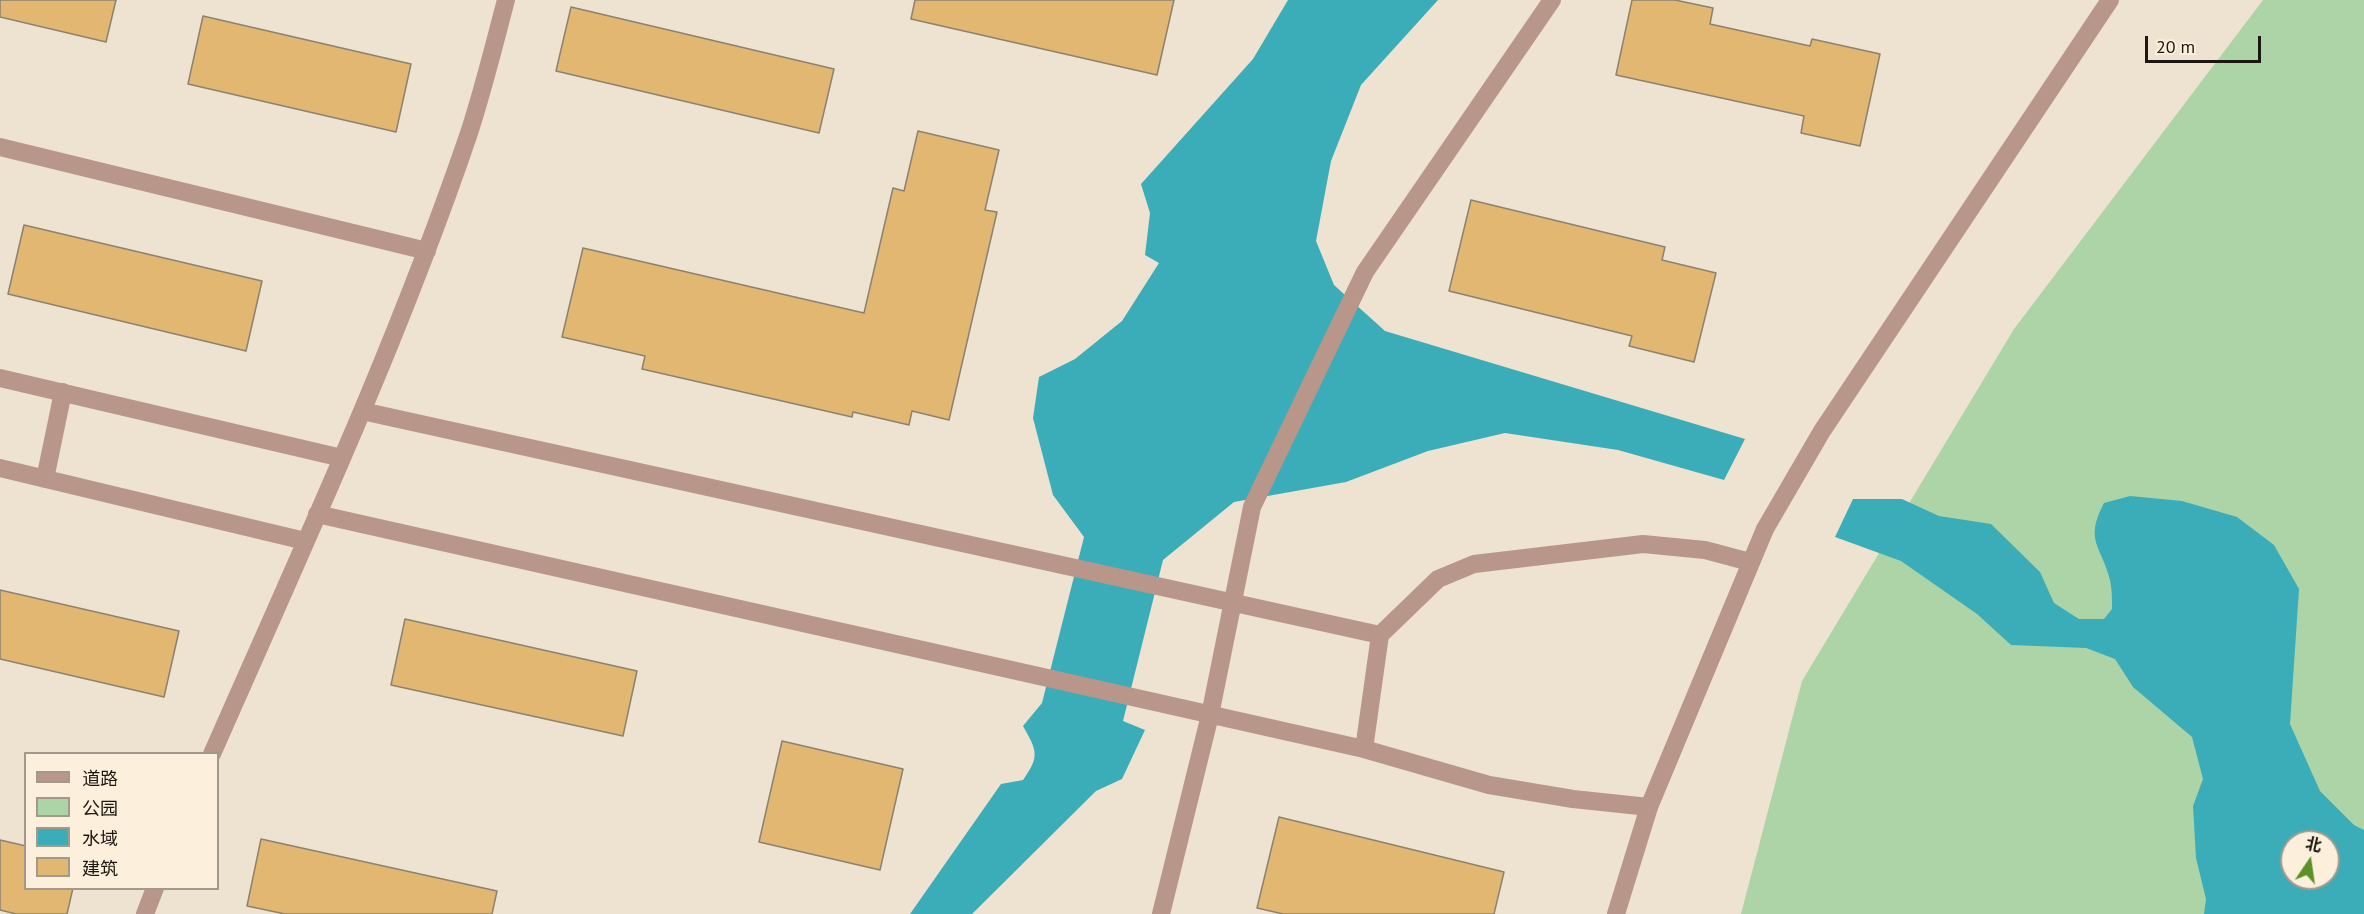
<!DOCTYPE html>
<html>
<head>
<meta charset="utf-8">
<style>
  body { margin:0 }
  #map { position:relative; width:2364px; height:914px; overflow:hidden; background:#eee3d0; font-family:"PT Sans","Noto Sans SC",sans-serif }
  canvas { display:block }
  .legend { position:absolute; left:24px; top:752px; width:195px; height:138px; box-sizing:border-box; background:#fcf0dd; border:2px solid #a2998b; margin:0; padding:8px 10px; list-style:none; font-size:18px; color:#1c1711 }
  .legend li { display:flex; align-items:center; gap:12px; height:30px }
  .legend b { width:30px; border:2px solid #a2998b }
  .north { position:absolute; left:2280px; top:830px; width:60px; height:60px; box-sizing:border-box; background:#fcf0dd; border:2px solid #a2998b; border-radius:50%; rotate:13deg; font-size:16px; font-weight:700; line-height:24px; text-align:center; color:#1c1711 }
  .north::after { content:''; display:block; margin:auto; width:21px; height:27px; background:#5e9028; clip-path:polygon(50% 0,100% 100%,50% 72%,0 100%) }
  .scale { position:absolute; left:2145px; top:36px; width:116px; height:27px; box-sizing:border-box; border:3px solid #1c1711; border-top:0; padding-left:8px; font-size:18px; line-height:21px; white-space:nowrap; color:#1c1711; -webkit-text-stroke:4px #fcf0dd; paint-order:stroke }
</style>
</head>
<body>
<div id="map">
<canvas width="2364" height="914"></canvas>
<ul class="legend">
<li><b style="height:8px;background:#b9968a"></b>道路</li>
<li><b style="height:16px;background:#add4a7"></b>公园</li>
<li><b style="height:16px;background:#3badb9"></b>水域</li>
<li><b style="height:16px;background:#e1b771"></b>建筑</li>
</ul>
<div class="north">北</div>
<div class="scale">20 m</div>
</div>
<script>
const ctx = document.querySelector('canvas').getContext('2d');
ctx.lineJoin = 'round';
function fillPath(path, color) {
  ctx.fillStyle = color;
  ctx.fill(path, 'evenodd');
}
function trace(path, color, width, dash) {
  ctx.strokeStyle = color;
  ctx.lineWidth = width;
  ctx.lineCap = dash ? 'butt' : 'round';
  ctx.setLineDash(dash || []);
  ctx.stroke(path);
}
const green = new Path2D(`
  M2263 0H2364V914H1741L1802 681 2014 329ZM2292 842H2328V878H2292Z`);
const water = new Path2D(`
  M1288 0H1438L1361 85 1331 161 1316 241 1334 285 1385 331 1745 439 1724 480 1618 450 1505 433 1428 451 1346 482 1234 502 1163 560 1123 721 1145 730 1122 779 1096 791 972 914H910L1001 784 1023 780C1040 756 1037 751 1023 726L1042 703 1084 537 1053 495 1033 418 1039 377 1075 359 1122 321 1159 263 1145 255 1150 213 1141 184 1253 59Z
  M2130 496 2182 501 2237 517 2274 545 2299 589 2290 724 2320 791 2354 825 2364 830V914H2204L2206 899 2196 858 2193 806 2203 779 2192 737 2133 687 2115 659 2086 648 2011 645 1977 614 1901 561 1835 537 1853 499H1902L1939 516 1991 524 2040 572 2054 603 2079 619H2104L2112 609C2112 599 2112 589 2110 580 2101 545 2084 541 2104 503ZM2292 842H2328V878H2292Z`);
const building = new Path2D(`
  M0 0H116L106 42 0 17Z
  M915 0H1174L1157 75 911 19Z
  M1632 0H1675L1713 8 1710 24 1810 46 1812 39 1880 54 1860 146 1801 133 1804 116 1616 75Z
  M571 7 834 69 819 133 556 71Z
  M203 16 411 64 396 132 188 84Z
  M918 131 999 150 985 210 997 212 949 420 912 411 909 425 853 412 852 417 642 369 645 356 562 337 583 248 864 313 893 188 904 191Z
  M1471 200 1665 247 1662 260 1716 273 1694 362 1629 346 1632 336 1449 291Z
  M24 225 262 281 246 351 8 294Z
  M0 590 179 631 164 697 0 659Z
  M405 619 637 671 623 736 391 685Z
  M782 741 903 769 880 870 759 842Z
  M1279 817 1504 872 1494 914H1283L1257 908Z
  M261 839 497 891 492 914H285L247 906Z
  M0 840 26 846V888H73L67 914H16L0 910Z`);
const lane = new Path2D(`
  M0 147 427 251
  M0 378 342 458
  M362 411 1380 635
  M0 468 305 541
  M45 479 63 392
  M317 514 1364 749
  M1765 529 1822 431 2110 0
  M212 754C302 549 396 347 468 136 483 91 494 45 506 0
  M1649 807 1573 799 1489 785 1364 749 1380 635 1438 579 1474 564 1643 544 1705 550 1750 562
  M145 914 155 888
  M1161 914 1210 715 1252 507 1365 272 1552 0`);
const street = new Path2D(`
  M1616 914 1649 807 1765 529`);
fillPath(green, '#add4a7');
fillPath(water, '#3badb9');
fillPath(building, '#e1b771');
trace(building, '#8c8271', 1.5);
trace(lane, '#b9968a', 18);
trace(street, '#b9968a', 18);
</script>
</body>
</html>
